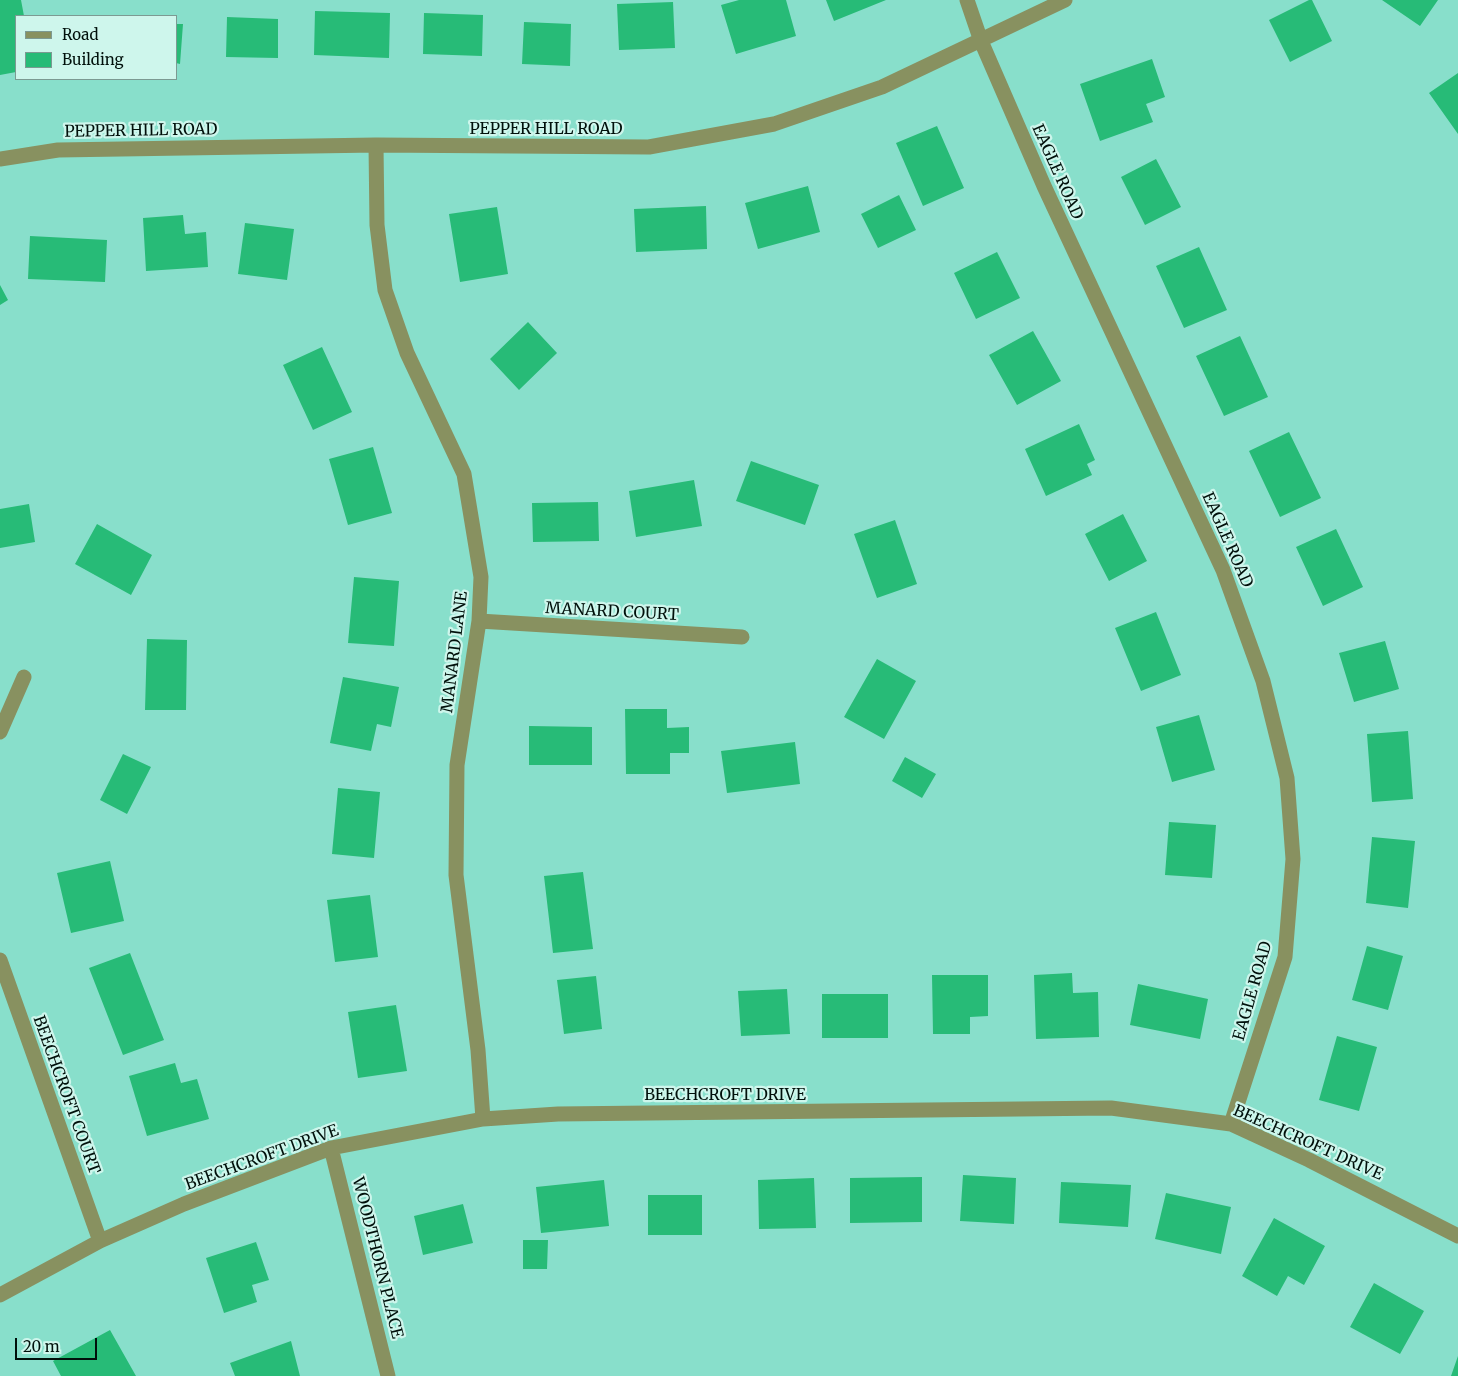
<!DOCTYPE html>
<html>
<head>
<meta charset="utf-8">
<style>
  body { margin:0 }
  #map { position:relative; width:1458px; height:1376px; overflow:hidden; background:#88dfcb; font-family:Merriweather,serif }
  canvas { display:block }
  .legend { position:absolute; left:15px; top:15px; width:162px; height:65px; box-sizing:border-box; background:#cef6ec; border:1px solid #7c9a92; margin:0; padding:6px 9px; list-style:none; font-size:15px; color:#00100b }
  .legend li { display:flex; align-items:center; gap:10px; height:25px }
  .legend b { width:25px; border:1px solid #7c9a92 }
  .scale { position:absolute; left:15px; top:1338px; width:82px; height:22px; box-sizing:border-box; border:2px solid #00100b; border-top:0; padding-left:6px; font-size:15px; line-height:18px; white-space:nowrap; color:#00100b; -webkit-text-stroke:4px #cef6ec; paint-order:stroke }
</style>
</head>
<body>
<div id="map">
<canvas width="1458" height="1376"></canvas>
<ul class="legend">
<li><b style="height:6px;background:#889160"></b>Road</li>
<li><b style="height:14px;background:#27bb77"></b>Building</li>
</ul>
<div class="scale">20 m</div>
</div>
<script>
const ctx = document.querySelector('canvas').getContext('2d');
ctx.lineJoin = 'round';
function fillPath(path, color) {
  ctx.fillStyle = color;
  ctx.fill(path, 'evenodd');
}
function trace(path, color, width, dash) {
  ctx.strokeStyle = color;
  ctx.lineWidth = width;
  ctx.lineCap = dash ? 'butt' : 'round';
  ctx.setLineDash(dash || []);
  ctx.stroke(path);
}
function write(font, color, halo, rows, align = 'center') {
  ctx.font = font + ' Merriweather,serif';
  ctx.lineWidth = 4.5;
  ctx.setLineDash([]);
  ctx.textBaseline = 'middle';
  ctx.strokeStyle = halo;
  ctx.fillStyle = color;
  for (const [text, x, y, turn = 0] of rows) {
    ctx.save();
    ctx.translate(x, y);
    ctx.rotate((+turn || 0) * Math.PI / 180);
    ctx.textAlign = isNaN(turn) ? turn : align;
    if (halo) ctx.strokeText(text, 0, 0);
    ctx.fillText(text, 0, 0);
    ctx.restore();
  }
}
const building = new Path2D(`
  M0 0H21L24 16H16V72L0 75Z
  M739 0H786L796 36 736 54 721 5Z
  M826 0H886L834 21Z
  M1309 0H1312L1332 41 1290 62 1269 20Z
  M1382 0H1438L1420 26Z
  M673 2 675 48 619 50 617 4Z
  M315 11 390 13 389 58 314 55Z
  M424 13 483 15 482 56 423 54Z
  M227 17 278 19V58L226 57Z
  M524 22 571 24 570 66 522 64Z
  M176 24H183L180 64 176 63Z
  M1152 59 1165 97 1146 104 1153 122 1100 141 1080 84Z
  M1458 73V134L1429 93Z
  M937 126 964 188 923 206 896 143Z
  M1156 159 1181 207 1145 225 1121 177Z
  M808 186 820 232 758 249 745 203Z
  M899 195 916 230 878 248 861 214Z
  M706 206 707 249 636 252 634 209Z
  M497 207 508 274 460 282 449 214Z
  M183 215 185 234 206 232 208 267 146 271 143 218Z
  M245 223 294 229 287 280 238 274Z
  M30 236 107 240 105 282 28 279Z
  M1199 247 1227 310 1184 328 1156 266Z
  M997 252 1020 298 976 319 954 273Z
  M0 285 8 300 0 305Z
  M528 322 557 353 519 390 490 359Z
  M1033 331 1061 381 1017 405 989 355Z
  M1240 336 1268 397 1224 416 1196 356Z
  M322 347 352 412 313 430 283 365Z
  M1079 424 1095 460 1087 464 1092 475 1046 496 1025 449Z
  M1289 432 1321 498 1280 517 1249 451Z
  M373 447 392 513 348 525 329 459Z
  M751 461 819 485 805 525 736 501Z
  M694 480 702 526 636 537 629 491Z
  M598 502 599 541 533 542 532 503Z
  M29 504 35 542 0 548V509Z
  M1123 514 1147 561 1109 581 1085 534Z
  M895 520 917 584 877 598 854 534Z
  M97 524 152 555 131 595 75 564Z
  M1336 529 1363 587 1323 606 1296 547Z
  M354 577 399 581 394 646 348 643Z
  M1156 612 1181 675 1141 691 1115 628Z
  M147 639 187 640 186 710H145Z
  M1385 641 1399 689 1354 702 1339 653Z
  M877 659 916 681 884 739 844 717Z
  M343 677 399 687 391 727 377 724 371 751 330 743Z
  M625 709H667V728L689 727V753H670V774H626Z
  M1199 715 1215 770 1172 782 1156 727Z
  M529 726 592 727V765H529Z
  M1408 731 1413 799 1372 802 1367 734Z
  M795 742 800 784 727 793 721 751Z
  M123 754 151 767 127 814 100 800Z
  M905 757 936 774 922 798 892 781Z
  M338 788 380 792 374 858 332 854Z
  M1169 822 1216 825 1212 878 1165 875Z
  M1372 837 1415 841 1408 908 1366 903Z
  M110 861 124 921 71 933 57 873Z
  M583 872 593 949 553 953 544 876Z
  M370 895 378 957 335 962 327 900Z
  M1367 946 1403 956 1388 1010 1352 1000Z
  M130 953 164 1040 123 1055 89 968Z
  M1072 973 1073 993 1098 992 1099 1037 1036 1039 1034 975Z
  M932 975H988V1016L970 1017V1034H933Z
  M596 976 602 1029 564 1034 557 980Z
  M1138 984 1208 999 1200 1039 1130 1025Z
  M787 989 790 1034 741 1036 738 991Z
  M822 994H888V1038H822Z
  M396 1005 407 1071 358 1078 348 1012Z
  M1337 1036 1377 1047 1359 1111 1319 1100Z
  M175 1063 181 1083 197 1079 209 1119 147 1136 129 1076Z
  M963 1175 1016 1178 1014 1224 960 1221Z
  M922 1177V1222L850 1223V1178Z
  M814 1178 816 1228 759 1229 758 1180Z
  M604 1180 609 1226 541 1233 536 1187Z
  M1061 1182 1131 1185 1128 1227 1059 1223Z
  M1166 1193 1231 1207 1221 1254 1155 1239Z
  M648 1195H702V1235H648Z
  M463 1204 473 1243 423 1255 414 1216Z
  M1274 1218 1325 1246 1304 1285 1288 1276 1277 1296 1242 1276Z
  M523 1240H548L547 1269H523Z
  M256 1242 269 1280 252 1285 257 1302 224 1313 206 1258Z
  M1374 1283 1424 1311 1400 1354 1350 1327Z
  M110 1330 136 1376H61L53 1361Z
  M291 1341 300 1376H235L230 1363Z
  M1458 1356V1376H1451Z`);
const street = new Path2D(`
  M967 0 981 41 1044 186 1223 570 1263 681 1287 778 1293 859 1285 957 1231 1124
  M376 145 377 225 385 290 407 353 464 474 481 577 479 621 457 765 456 875 478 1050 483 1119
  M0 159 58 150 376 145 649 147 774 124 882 87 1065 0
  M479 621 742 637
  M0 732 24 677
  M0 960 100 1241
  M331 1148 388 1376
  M0 1295 100 1241 184 1204 331 1148 483 1119 558 1114 1111 1108 1231 1124 1309 1160 1458 1236`);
const streetNames = [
  ["PEPPER HILL ROAD",546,129],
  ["PEPPER HILL ROAD",141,131,-1],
  ["EAGLE ROAD",1057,172,66],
  ["EAGLE ROAD",1227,540,66],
  ["MANARD COURT",612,612,3],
  ["MANARD LANE",455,652,-83],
  ["EAGLE ROAD",1253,991,-74],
  ["BEECHCROFT COURT",66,1095,70],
  ["BEECHCROFT DRIVE",725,1095],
  ["BEECHCROFT DRIVE",1308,1143,24],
  ["BEECHCROFT DRIVE",262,1158,-20],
  ["WOODTHORN PLACE",377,1258,76]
];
fillPath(building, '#27bb77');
trace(street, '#889160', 15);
write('16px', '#00100b', '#cef6ec', streetNames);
</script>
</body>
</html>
